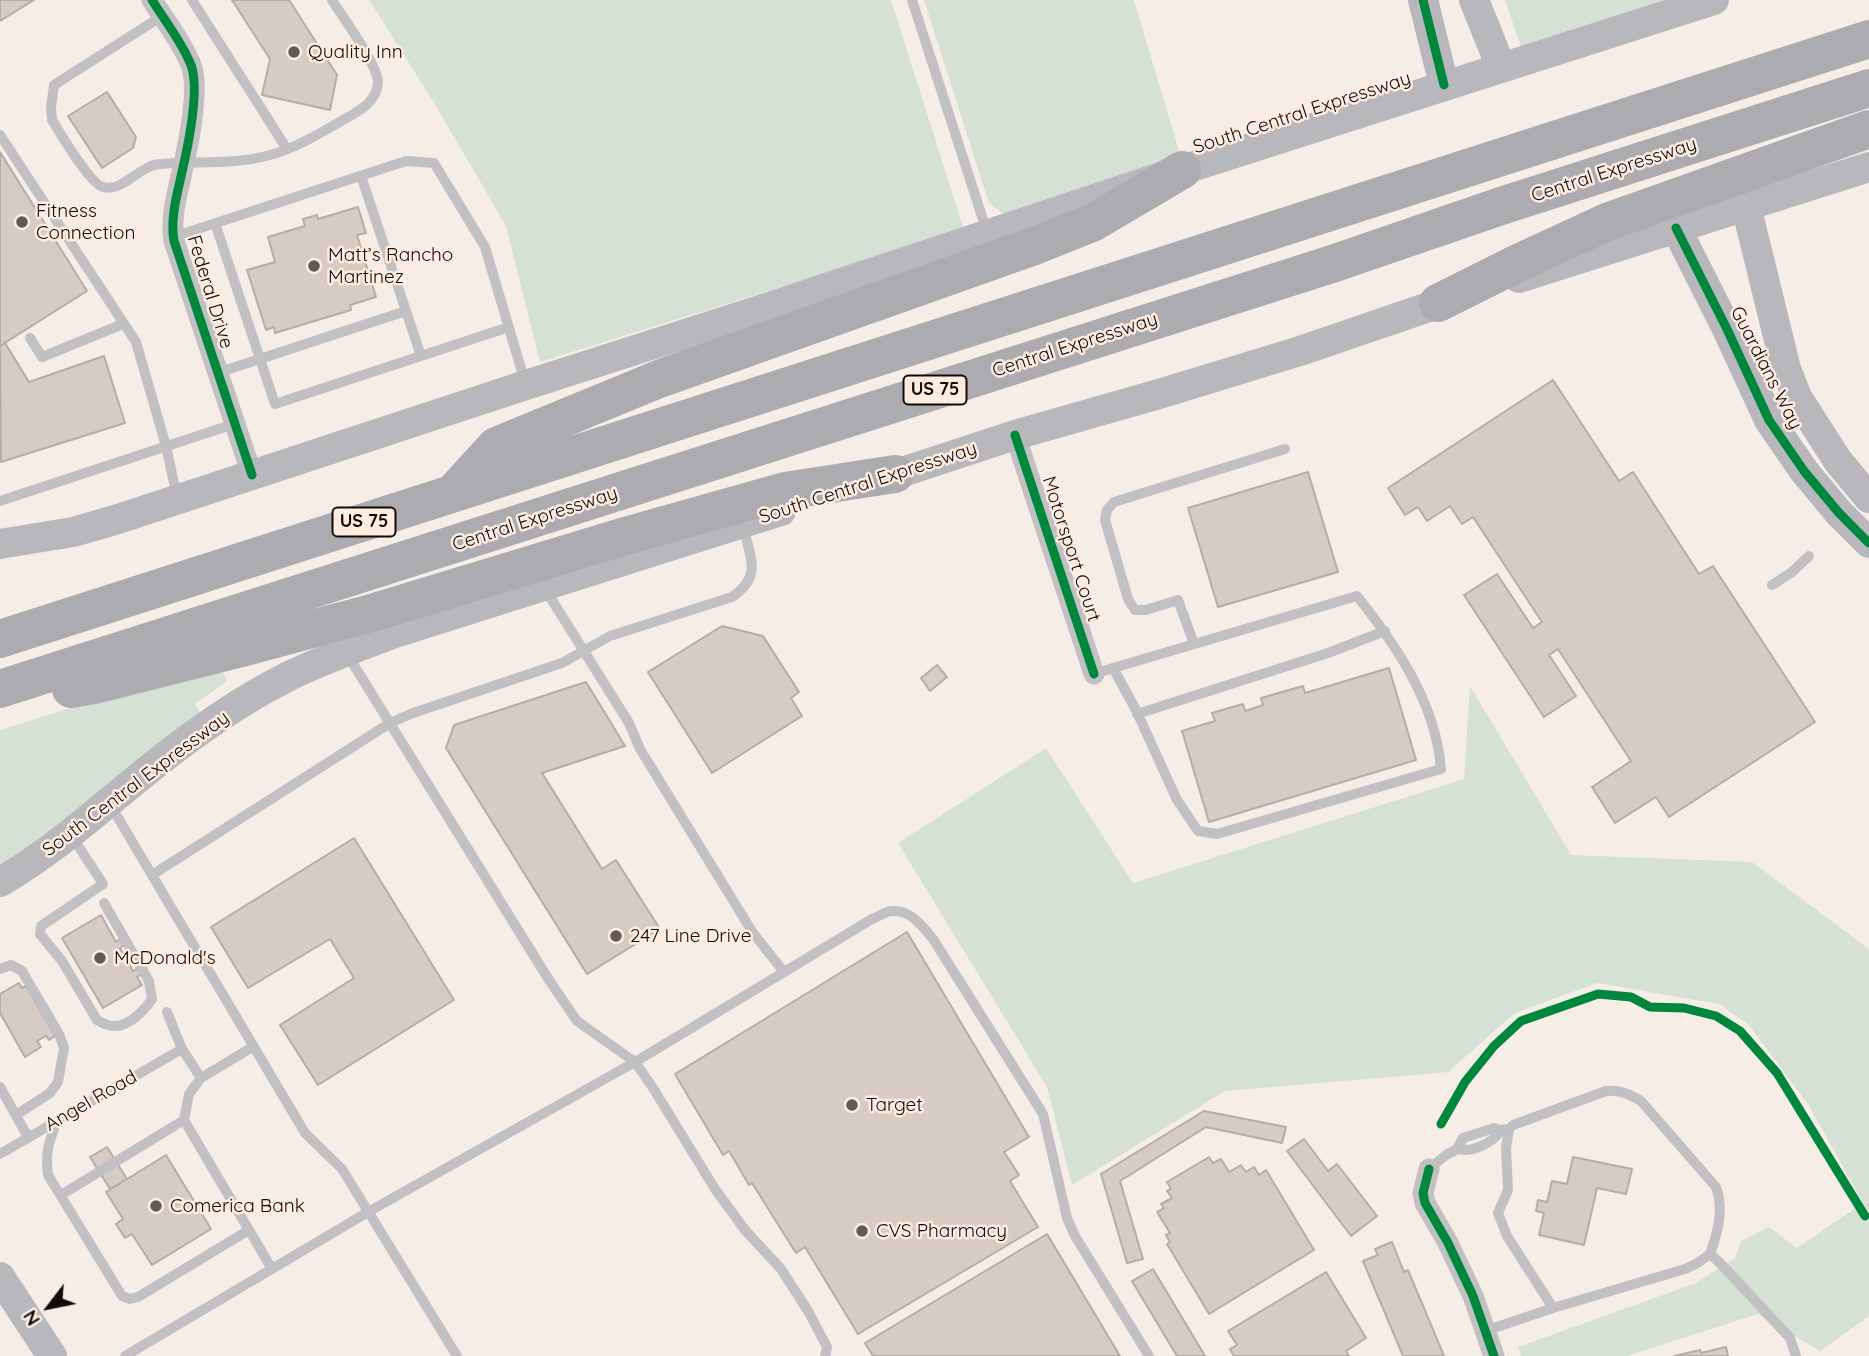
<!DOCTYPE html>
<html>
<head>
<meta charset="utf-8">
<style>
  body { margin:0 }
  #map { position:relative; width:1869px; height:1356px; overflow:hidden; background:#f7ede7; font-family:Quicksand,sans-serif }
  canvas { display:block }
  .north { position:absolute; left:14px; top:1272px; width:70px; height:70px; -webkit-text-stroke:5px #feece0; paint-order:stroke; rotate:238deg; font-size:19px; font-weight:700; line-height:28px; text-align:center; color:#120b06 }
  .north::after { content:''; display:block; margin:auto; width:24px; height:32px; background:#120b06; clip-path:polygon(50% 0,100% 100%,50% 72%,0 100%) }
</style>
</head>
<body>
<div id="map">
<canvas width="1869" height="1356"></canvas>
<div class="north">N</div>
</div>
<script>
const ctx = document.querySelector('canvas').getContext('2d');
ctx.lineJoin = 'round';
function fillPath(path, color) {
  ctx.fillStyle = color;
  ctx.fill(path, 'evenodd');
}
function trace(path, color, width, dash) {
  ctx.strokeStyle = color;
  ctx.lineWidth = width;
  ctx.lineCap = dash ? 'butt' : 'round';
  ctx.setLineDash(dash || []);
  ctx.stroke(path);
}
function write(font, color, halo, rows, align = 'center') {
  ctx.font = font + ' Quicksand,sans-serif';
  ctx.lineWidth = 5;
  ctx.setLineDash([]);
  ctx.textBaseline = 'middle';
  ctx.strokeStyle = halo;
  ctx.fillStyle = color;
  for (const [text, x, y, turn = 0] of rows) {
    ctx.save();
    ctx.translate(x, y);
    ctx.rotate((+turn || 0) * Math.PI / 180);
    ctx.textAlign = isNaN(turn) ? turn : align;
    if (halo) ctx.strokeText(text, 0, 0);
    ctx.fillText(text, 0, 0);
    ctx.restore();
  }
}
const green = new Path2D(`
  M369 0H891L964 230 540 362 506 226 433 101Z
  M924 0H1134L1182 161 1011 215 1002 213 989 203Z
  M1505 0H1680L1521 47Z
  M218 662 227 681 195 704 202 715 0 870V730Z
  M1470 686 1571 855 1752 862 1869 949V1316L1820 1351 1758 1314 1627 1356H1521L1518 1347 1696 1283 1735 1258 1741 1241 1769 1227 1797 1248 1863 1203 1808 1104 1748 1024 1719 1004 1597 983 1515 1013 1448 1072 1225 1091 1072 1185 1047 1087 898 843 1046 748 1133 883 1464 779Z`);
const building = new Path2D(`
  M0 0H34L0 21Z
  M232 0H289L337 75 330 110 262 95 270 59Z
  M107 92 136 137 133 148 102 168 68 116Z
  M0 152 87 291 0 346Z
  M358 207 366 233 357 235 376 297 350 305 351 310 275 333 274 327 266 330 247 270 275 262 268 237 305 226 303 219 317 215 318 219Z
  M5 343 29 382 104 356 125 423 1 462 0 346Z
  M1553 380 1619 481 1633 472 1699 574 1713 566 1815 722 1669 817 1656 797 1615 823 1592 787 1631 761 1558 649 1549 655 1576 696 1544 717 1464 595 1497 574 1533 628 1542 622 1473 517 1462 524 1450 506 1427 521 1418 507 1405 515 1388 488Z
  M1308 472 1338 572 1218 607 1188 508Z
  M722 626 763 636 799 692 791 698 802 716 712 773 648 672Z
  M937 665 947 677 930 691 921 678Z
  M1389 668 1416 760 1209 822 1182 731 1215 721 1212 713 1243 704 1245 711 1263 705 1261 698 1303 686 1305 693Z
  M586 682 625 746 542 773 602 869 616 860 660 929 587 974 446 748 454 725Z
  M354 838 454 1000 318 1085 280 1025 354 978 330 939 248 988 211 927Z
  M101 915 116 942 120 939 124 945 120 948 133 971 138 968 142 974 137 977 142 985 103 1008 62 938Z
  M907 932 1029 1137 1004 1152 1019 1175 1010 1181 1038 1227 858 1334 805 1247 796 1253 752 1183 749 1185 729 1151 723 1155 675 1074Z
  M19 983 22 988 26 986 55 1036 49 1040 46 1036 37 1041 41 1047 25 1057 0 1013V994Z
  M1204 1111 1286 1127 1282 1143 1206 1127 1120 1181 1143 1259 1127 1263 1101 1174Z
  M1304 1139 1328 1171 1337 1164 1377 1216 1351 1236 1287 1151Z
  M107 1147 127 1179 110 1189 90 1157Z
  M166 1155 211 1229 152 1265 132 1234 125 1238 116 1224 123 1219 106 1192Z
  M1209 1157 1213 1163 1221 1159 1229 1172 1241 1165 1246 1172 1254 1167 1259 1175 1266 1170 1314 1250 1209 1314 1167 1244 1170 1242 1166 1235 1170 1233 1157 1212 1164 1208 1161 1204 1172 1198 1167 1191 1171 1189 1167 1182Z
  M1573 1157 1632 1169 1626 1194 1597 1188 1584 1245 1539 1235 1544 1213 1536 1211 1538 1200 1547 1202 1552 1181 1567 1184Z
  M1047 1234 1120 1356H873L865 1343Z
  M1392 1242 1404 1272 1408 1270 1444 1356H1403L1363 1261 1378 1255 1375 1249Z
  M1153 1269 1205 1356H1177L1132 1281Z
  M1326 1272 1366 1338 1346 1351 1349 1356H1234L1230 1349 1237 1345 1228 1331Z
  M1726 1347 1728 1356H1674L1700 1350 1701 1353Z`);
const lane = new Path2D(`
  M192 0 287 149
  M912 0 987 232
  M162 16 54 85 51 108 52 120C61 134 89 183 103 187 122 193 140 165 160 164 195 161 232 165 266 156 294 149 319 134 343 120 359 111 376 103 378 83 379 66 342 16 332 0
  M0 135 136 342 166 446 177 497
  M361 176 421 356
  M215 223 275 404 509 327
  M173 237 406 161 434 163 485 247 525 382
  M30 338 42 357 123 324
  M217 373 406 311
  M0 501 234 424
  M1772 585 1792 572 1809 556
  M545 589 629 723 640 749 753 933 784 972
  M1194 644 1178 600 1146 610H1135L1128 599 1105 520 1107 510 1114 502 1285 449
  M347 654 549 980 577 1021 635 1062 653 1088 715 1189 745 1230 781 1269 808 1311 827 1347 825 1356
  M1094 674 1113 668 1357 596C1397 646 1436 704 1441 769L1217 834 1198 831 1177 800 1136 710 1113 668
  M1137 714 1328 653 1385 631
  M111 806 305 1133 342 1169 457 1356
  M71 835 103 884 41 926 40 934 62 961 97 1020C102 1023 107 1026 114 1026 128 1027 145 1010 152 999L149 981 104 903
  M152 875 390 723 413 713 562 663 610 636 732 597C763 576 750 557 743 526
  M0 969 11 965 22 971 59 1034 64 1048 58 1082 50 1093 16 1115
  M167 1012 182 1049 201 1078 189 1094 184 1120 272 1269
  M201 1078 254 1046
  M0 1087 28 1137
  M57 1121C49 1142 45 1152 48 1175L122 1296 130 1299 138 1297 249 1230
  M1457 1149C1472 1153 1493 1143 1501 1130
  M0 1154 182 1049
  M1429 1169 1446 1155 1457 1149 1463 1138 1494 1128 1501 1130 1509 1129
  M61 1195 184 1120
  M1553 1308 1507 1236 1498 1213 1508 1190 1506 1148 1509 1129 1513 1125 1606 1091C1621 1090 1629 1094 1641 1101L1716 1187C1724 1209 1718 1232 1710 1254L1721 1264 1790 1338 1796 1356
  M1485 1331 1553 1308 1685 1269 1696 1264 1710 1254
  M125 1356 368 1212 635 1062 872 919C878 917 886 911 893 911 911 910 923 927 933 939L1043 1114 1067 1218 1075 1236 1149 1356`);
const street = new Path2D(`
  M152 0C165 21 182 42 191 65 200 89 188 146 182 172 177 195 170 218 174 241L252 475
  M1015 435 1094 674
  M1429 1169 1423 1193 1425 1203 1448 1243 1473 1296 1494 1356`);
const secondary = new Path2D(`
  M1423 0 1444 85
  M1474 0 1501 67
  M1746 206 1786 369 1797 397 1838 461 1869 498
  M1676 228 1726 327 1769 420 1804 471 1839 513 1869 543
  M1519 278 1869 167
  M875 481 1015 435 1159 394 1300 351 1458 297
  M0 544 73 532 115 520 526 385 757 311 1182 170 1714 0
  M0 882C71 841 125 784 191 737 222 714 257 692 291 675 325 659 360 646 395 633L781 511
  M0 1277 52 1356`);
const highway = new Path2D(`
  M1438 303 1518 263 1607 222 1869 129
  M454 492 496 446 659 379 1034 246 1094 222 1182 170
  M0 639 1869 39
  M0 689 1332 264 1501 206 1869 88
  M71 689 94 685 249 646 375 612 622 537 785 491 895 474`);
const cycleway = new Path2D(`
  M152 0C165 21 182 42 191 65 200 89 188 146 182 172 177 195 170 218 174 241L252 475
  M1423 0 1444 85
  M1676 228 1726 327 1769 420 1804 471 1839 513 1869 543
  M1015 435 1094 674
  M1441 1124 1465 1082 1494 1046 1521 1021 1598 994 1631 997 1650 1007 1684 1008 1716 1016 1740 1031 1777 1073 1865 1216
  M1429 1169 1423 1193 1425 1203 1448 1243 1473 1296 1494 1356`);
const markers = [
  [294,52,7,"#625a55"],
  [22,222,7,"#625a55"],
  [314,266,7,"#625a55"],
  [616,936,7,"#625a55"],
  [100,958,7,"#625a55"],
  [852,1105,7,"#625a55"],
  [156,1206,7,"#625a55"],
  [862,1231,7,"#625a55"]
];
const shields = [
  [935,390,63],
  [364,522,63]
];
const shieldNames = [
  ["US 75",935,390],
  ["US 75",364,522]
];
const poiNames = [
  ["Quality Inn",308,52],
  ["Fitness",36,211],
  ["Connection",36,233],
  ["Matt’s Rancho",328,255],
  ["Martinez",328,277],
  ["247 Line Drive",630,936],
  ["McDonald's",114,958],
  ["Target",866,1105],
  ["Comerica Bank",170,1206],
  ["CVS Pharmacy",876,1231]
];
const streetNames = [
  ["South Central Expressway",1302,113,-18],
  ["Central Expressway",1614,170,-18],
  ["Federal Drive",210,292,73],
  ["Central Expressway",1075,345,-18],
  ["Guardians Way",1766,368,63],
  ["South Central Expressway",868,483,-18],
  ["Central Expressway",535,519,-18],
  ["Motorsport Court",1071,549,72],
  ["South Central Expressway",136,784,-37],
  ["Angel Road",91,1101,-30]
];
fillPath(green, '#d6e1d5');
fillPath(building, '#d7ccc5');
trace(building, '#b5ada8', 2);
trace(lane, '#c1c1c3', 10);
trace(street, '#c1c1c3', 21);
trace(secondary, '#b7b7bc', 30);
trace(highway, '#ababb0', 38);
trace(cycleway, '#00873e', 9);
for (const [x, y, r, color] of markers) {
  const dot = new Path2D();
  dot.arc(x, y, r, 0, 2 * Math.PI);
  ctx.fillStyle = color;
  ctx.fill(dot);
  trace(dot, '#feece0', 2.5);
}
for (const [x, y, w] of shields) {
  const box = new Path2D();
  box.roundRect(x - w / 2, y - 14.5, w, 29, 5);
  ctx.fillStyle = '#feece0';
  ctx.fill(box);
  trace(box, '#120b06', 2);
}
write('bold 18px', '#120b06', null, shieldNames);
write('19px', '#120b06', '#feece0', poiNames, 'left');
write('19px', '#120b06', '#feece0', streetNames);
</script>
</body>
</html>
